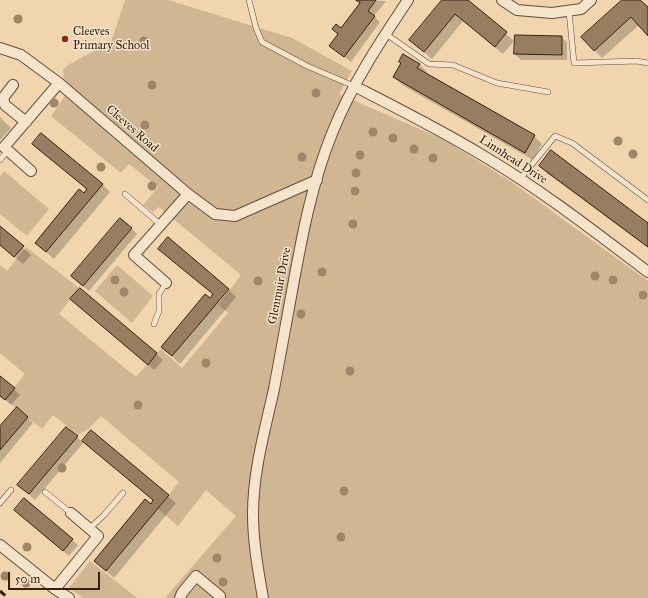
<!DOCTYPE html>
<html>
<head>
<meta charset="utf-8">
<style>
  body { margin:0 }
  #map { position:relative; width:648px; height:598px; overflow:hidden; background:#f0d5af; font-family:"IM FELL Great Primer",serif }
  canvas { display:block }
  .scale { position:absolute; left:8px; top:572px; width:92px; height:18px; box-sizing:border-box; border:2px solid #37200d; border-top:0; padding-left:5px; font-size:12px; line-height:14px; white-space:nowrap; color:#37200d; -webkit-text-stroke:3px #f5e4cb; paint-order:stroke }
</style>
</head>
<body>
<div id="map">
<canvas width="648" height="598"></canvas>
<div class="scale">50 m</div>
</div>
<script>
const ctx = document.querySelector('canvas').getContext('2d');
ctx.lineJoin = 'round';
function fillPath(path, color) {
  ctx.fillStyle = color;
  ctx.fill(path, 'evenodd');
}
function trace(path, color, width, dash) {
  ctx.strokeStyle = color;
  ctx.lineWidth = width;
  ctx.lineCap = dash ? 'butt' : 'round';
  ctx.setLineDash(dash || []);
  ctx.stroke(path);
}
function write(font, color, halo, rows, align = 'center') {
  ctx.font = font + ' "IM FELL Great Primer",serif';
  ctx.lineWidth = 3;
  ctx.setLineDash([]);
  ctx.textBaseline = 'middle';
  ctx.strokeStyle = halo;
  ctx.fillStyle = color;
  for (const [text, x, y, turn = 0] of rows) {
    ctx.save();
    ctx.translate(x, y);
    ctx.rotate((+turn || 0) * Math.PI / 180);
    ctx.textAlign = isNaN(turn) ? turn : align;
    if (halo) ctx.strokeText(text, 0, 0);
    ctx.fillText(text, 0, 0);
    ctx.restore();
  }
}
const green = new Path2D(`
  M125 0H168L292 38 352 71 339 94 445 140 513 183 648 281V598H165L236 516 206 490 178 526 158 509 179 482 101 416 88 429 78 435 53 415 42 429 5 399 25 374 0 353V265L7 271 26 247 79 288 59 314 136 377 161 349 182 368 228 313 218 305 241 275 159 207 153 212 143 205 158 187 129 164 121 173 51 116 65 96 63 70 68 65 111 42Z
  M4 171 49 209 27 236 0 214V177Z
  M117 265 153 296 132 323 95 291Z
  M90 561 137 598H83L69 588Z`);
const shadow = new Path2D(`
  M356 0 386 1 374 16 380 22 351 62 330 45 338 35 333 29H342L361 4Z
  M444 0H467L514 41 503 54 463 21 432 59 418 47Z
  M624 0H640L648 9V34L639 25 602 58 594 50Z
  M561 37 567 42V60H521L515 54Z
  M419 64 427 72 426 74 534 136 542 144 533 160 402 85 394 77Z
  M0 117 11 128 0 140Z
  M33 144 102 184 110 192 54 259 36 243 88 190Z
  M540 166 648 224V248L548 174Z
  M0 228 31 255 23 264 0 245Z
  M131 228 137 234 89 291 78 282Z
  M159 249 228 289 218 301 219 302 229 290 236 297 180 364 162 347 214 295Z
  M80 289 163 360 154 370 77 305Z
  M0 377 20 395 11 405 0 395Z
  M27 417 33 423 0 463V428Z
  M91 431 176 503 114 578 95 561 154 501 84 442 35 500 18 485 77 437 82 442Z
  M21 516 72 540 78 545 69 556Z`);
const building = new Path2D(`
  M356 0H376L368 11 375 16 344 57 329 46 338 34 332 29 336 24 341 28 360 3Z
  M442 0H468L507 32 495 47 455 14 424 52 409 40Z
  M622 0H640L648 7V36L631 17 594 51 581 37Z
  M515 35 562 36V55L514 54Z
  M403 54 420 64 417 68 535 135 525 153 393 77 401 63 399 62Z
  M41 133 103 184 46 252 35 243 79 189 84 193 87 189 32 144Z
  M551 150 648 223V247L539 166Z
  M120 218 132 228 83 286 71 276Z
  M0 226 24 246 14 257 0 245Z
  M168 237 229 289 172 356 161 347 205 294 210 298 213 294 158 249Z
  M80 288 157 353 148 365 70 299Z
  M0 376 15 388 5 400 0 396Z
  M17 407 28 417 0 450V426Z
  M66 427 78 436 29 494 17 485Z
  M91 430 169 495 106 571 94 561 145 499 151 504 153 500 82 441Z
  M24 498 73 539 63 551 14 510Z`);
const service = new Path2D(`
  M249 0 256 28 262 42 307 66 354 86
  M569 11 574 63 637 61 648 63
  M386 34 429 64 453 65 497 83 548 92
  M0 160 8 150
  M520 179 555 136 572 143 648 200
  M125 194 161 225
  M154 324 159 311V294L166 283
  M45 492 71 513
  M0 503 11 490
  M89 529 104 515 123 493`);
const minor = new Path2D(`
  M502 0 517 10 552 13 581 9 591 0
  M0 48 21 55 59 83 188 194 215 214 235 216 317 180
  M13 85 3 98 5 105 26 122
  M354 86C397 108 441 130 482 155 540 189 594 231 648 272
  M31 171 4 147 59 83
  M166 283 134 255 188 194
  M0 545 55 589 69 598
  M55 589 98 536 71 513
  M180 598 182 593 196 576 220 596
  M263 598C258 570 253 542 253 514 253 471 265 430 274 389 278 368 282 346 286 324 298 260 308 191 333 131 352 84 380 42 408 0`);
const rail = new Path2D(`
  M0 591 8 598`);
const trees = [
  [18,19],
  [144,41],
  [152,85],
  [316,93],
  [54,103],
  [145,125],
  [373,132],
  [393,138],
  [618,141],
  [414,149],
  [633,154],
  [360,155],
  [302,157],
  [433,158],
  [101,167],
  [356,173],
  [152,186],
  [355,191],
  [353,224],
  [322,272],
  [595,276],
  [115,280],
  [613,280],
  [258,281],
  [124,292],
  [643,295],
  [301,314],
  [206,363],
  [350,371],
  [138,405],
  [62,468],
  [344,491],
  [341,537],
  [27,547],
  [217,558],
  [5,576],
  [223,582],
  [26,583]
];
const markers = [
  [65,39,4,"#8f2418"]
];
const poiNames = [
  ["Cleeves",73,32],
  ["Primary School",73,46]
];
const streetNames = [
  ["Cleeves Road",132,129,41],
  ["Linnhead Drive",513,160,33],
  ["Glenmuir Drive",280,286,-79]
];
fillPath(green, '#d1b693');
fillPath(shadow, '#0003');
fillPath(building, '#977e61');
trace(building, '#37200d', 1);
trace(service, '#654d36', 6);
trace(minor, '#654d36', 12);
trace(service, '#f5e4cb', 5);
trace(minor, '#f5e4cb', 10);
trace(rail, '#37200d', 3, [7, 7]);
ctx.fillStyle = '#a08668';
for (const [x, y] of trees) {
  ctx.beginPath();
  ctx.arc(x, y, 4.5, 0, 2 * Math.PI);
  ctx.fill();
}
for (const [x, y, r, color] of markers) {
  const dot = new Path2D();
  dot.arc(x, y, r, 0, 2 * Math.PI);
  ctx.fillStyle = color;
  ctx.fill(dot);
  trace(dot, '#f5e4cb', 1.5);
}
write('12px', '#37200d', '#f5e4cb', poiNames, 'left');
write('12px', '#37200d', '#f5e4cb', streetNames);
</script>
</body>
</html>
